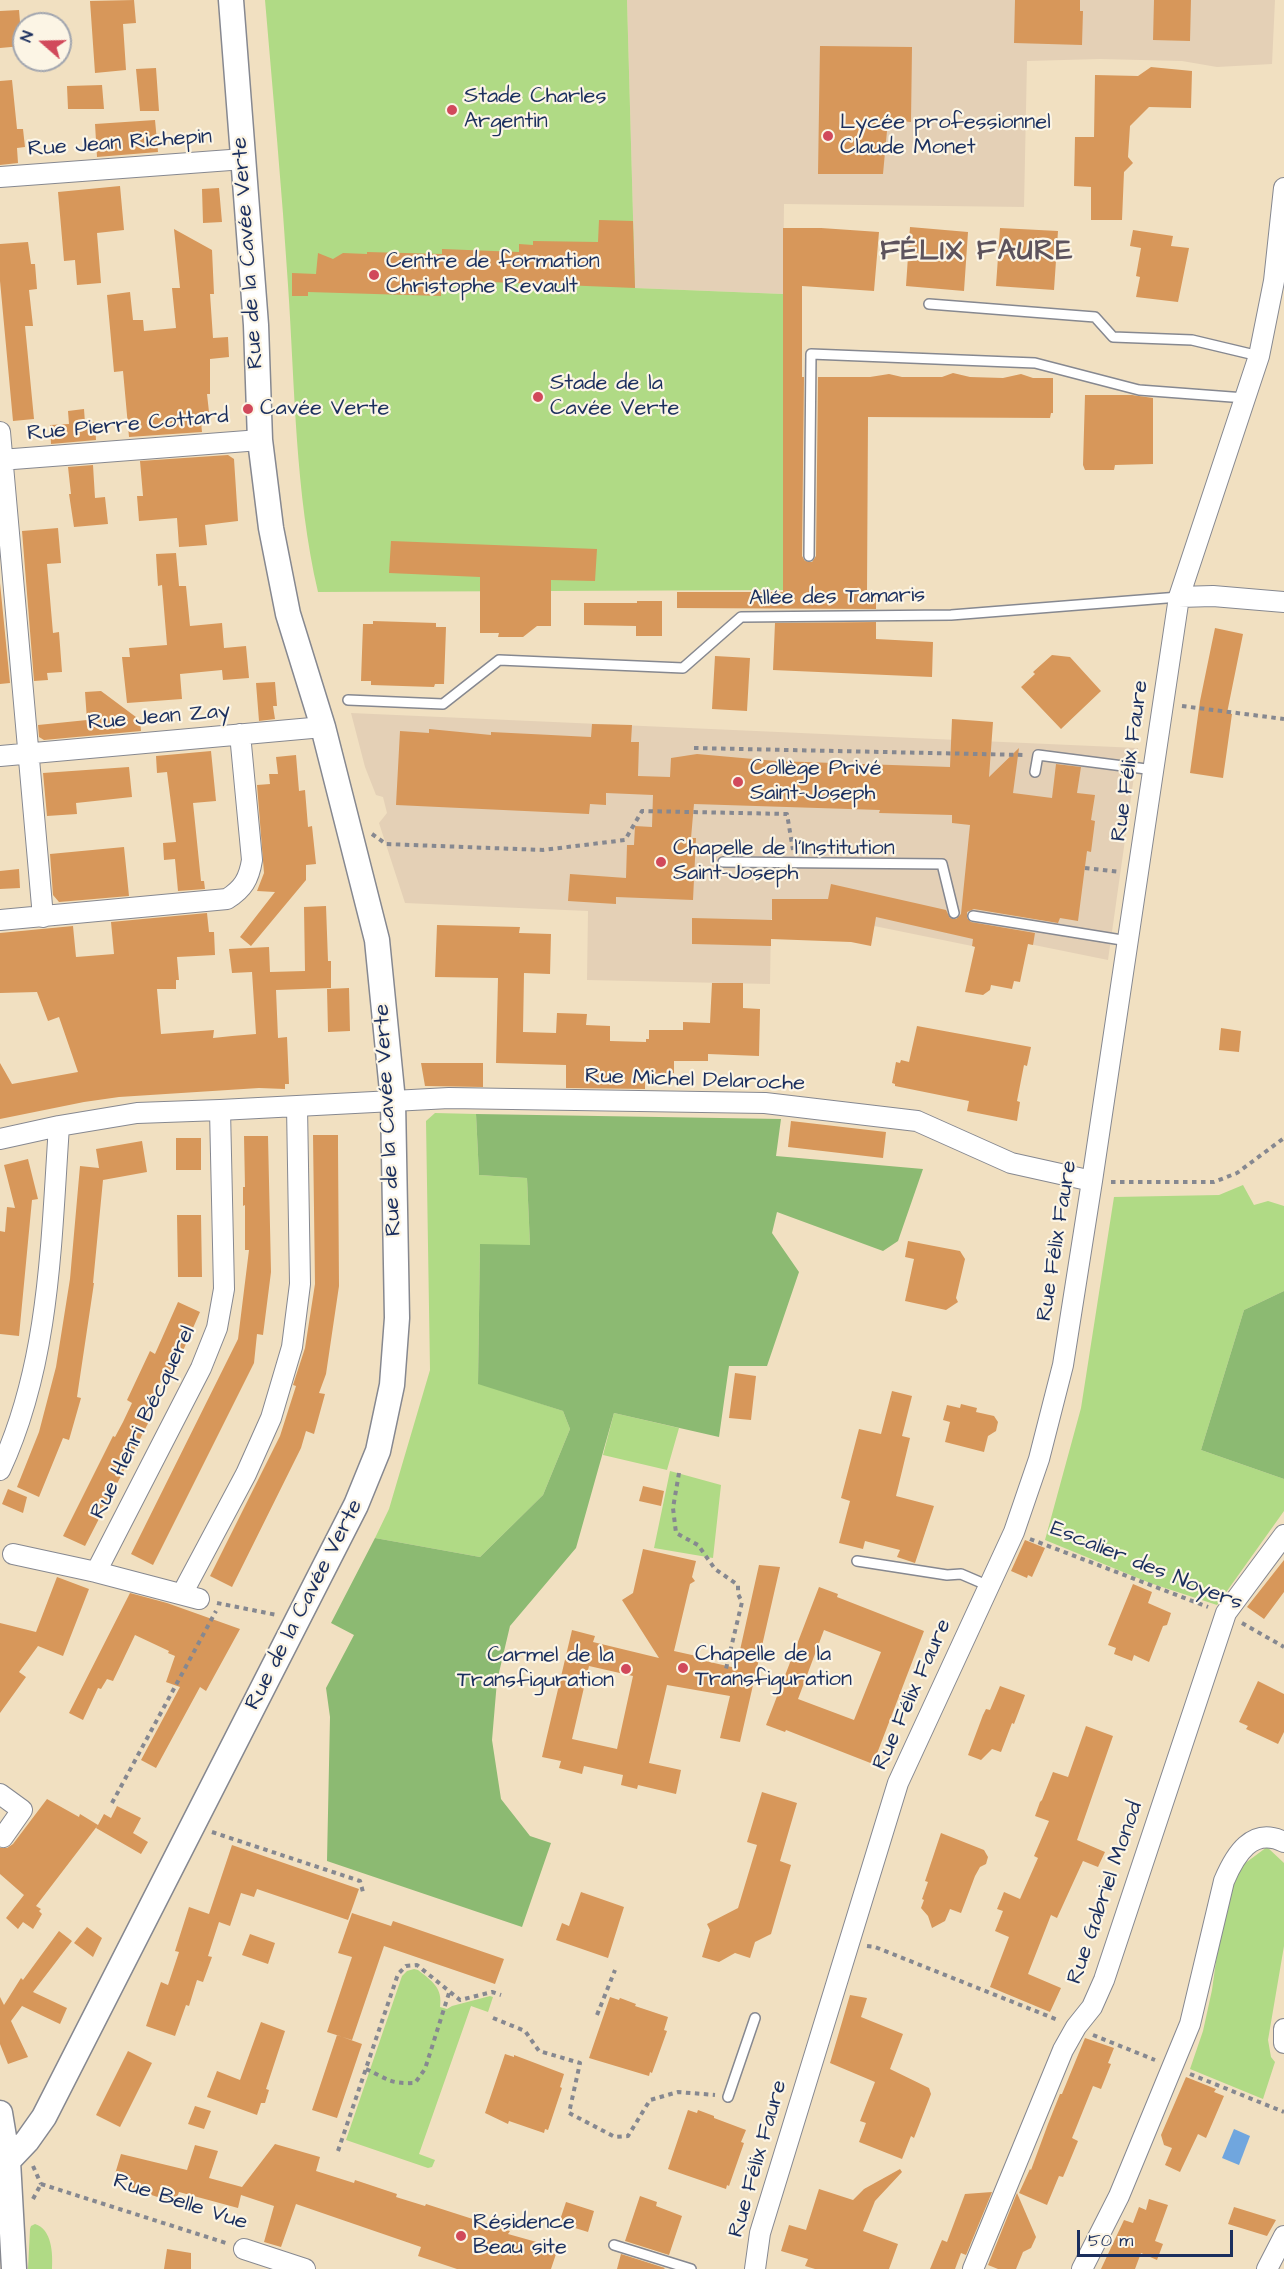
<!DOCTYPE html>
<html>
<head>
<meta charset="utf-8">
<style>
  body { margin:0 }
  #map { position:relative; width:1284px; height:2269px; overflow:hidden; background:#f1e0c1; font-family:"Architects Daughter",sans-serif }
  canvas { display:block }
  .north { position:absolute; left:12px; top:12px; width:60px; height:60px; box-sizing:border-box; background:#fcf5e5; border:2px solid #a2a6af; border-radius:50%; rotate:290deg; font-size:16px; font-weight:700; line-height:24px; text-align:center; color:#1b2f5e }
  .north::after { content:''; display:block; margin:auto; width:21px; height:27px; background:#d1495b; clip-path:polygon(50% 0,100% 100%,50% 72%,0 100%) }
  .scale { position:absolute; left:1077px; top:2230px; width:156px; height:27px; box-sizing:border-box; border:3px solid #1b2f5e; border-top:0; padding-left:8px; font-size:18px; line-height:21px; white-space:nowrap; color:#1b2f5e; -webkit-text-stroke:4px #fcf5e5; paint-order:stroke }
</style>
</head>
<body>
<div id="map">
<canvas width="1284" height="2269"></canvas>
<div class="north">N</div>
<div class="scale">50 m</div>
</div>
<script>
const ctx = document.querySelector('canvas').getContext('2d');
ctx.lineJoin = 'round';
function fillPath(path, color) {
  ctx.fillStyle = color;
  ctx.fill(path, 'evenodd');
}
function trace(path, color, width, dash) {
  ctx.strokeStyle = color;
  ctx.lineWidth = width;
  ctx.lineCap = dash ? 'butt' : 'round';
  ctx.setLineDash(dash || []);
  ctx.stroke(path);
}
function write(font, color, halo, rows, align = 'center') {
  ctx.font = font + ' "Architects Daughter",sans-serif';
  ctx.lineWidth = 4.5;
  ctx.setLineDash([]);
  ctx.textBaseline = 'middle';
  ctx.strokeStyle = halo;
  ctx.fillStyle = color;
  for (const [text, x, y, turn = 0] of rows) {
    ctx.save();
    ctx.translate(x, y);
    ctx.rotate((+turn || 0) * Math.PI / 180);
    ctx.textAlign = isNaN(turn) ? turn : align;
    if (halo) ctx.strokeText(text, 0, 0);
    ctx.fillText(text, 0, 0);
    ctx.restore();
  }
}
const built = new Path2D(`
  M627 0H1275L1272 64 1217 67 1182 61 1100 59 1027 61 1024 207 784 204 783 294 635 288Z
  M351 713 1138 748 1108 960 975 933 972 946 845 920 771 919 770 984 587 980 588 911 405 903 379 823 387 813 383 797 376 795 365 767Z`);
const green = new Path2D(`
  M265 0H627L635 288 783 294V590L318 592C295 492 295 388 288 285 282 190 273 95 265 0Z
  M435 1113 476 1114 479 1175 527 1178 530 1245H480L478 1383 563 1411 570 1429 543 1495 480 1557 375 1538 389 1509 430 1370 426 1121Z
  M1243 1185 1254 1205 1268 1201 1284 1206V1291L1244 1310 1201 1450 1284 1479V1511L1217 1605 1150 1583 1045 1540 1081 1408 1114 1197 1219 1195Z
  M614 1413 679 1428 667 1470 603 1455Z
  M670 1471 721 1485 713 1558 654 1548Z
  M1267 1847 1284 1863V1946L1268 2040 1271 2057 1275 2062 1263 2099 1190 2069 1203 2031 1212 1990 1223 1911 1240 1867Z
  M414 1969 418 1970C432 1981 443 1988 440 2007L447 2009 452 2006 490 1996 493 1997 488 2012 471 2006 419 2154 435 2160 432 2167 428 2168 346 2140 402 1976 407 1971Z
  M35 2224C52 2229 53 2254 52 2269H28L30 2229 31 2226Z`);
const forest = new Path2D(`
  M476 1114 781 1119 776 1156 923 1169 898 1241 883 1251 777 1212 772 1233 799 1272 767 1366H729L719 1437 614 1413 576 1548 510 1626 497 1681 492 1740 501 1799 530 1836 551 1843 522 1927 327 1861 330 1717 326 1688 354 1635 331 1623 375 1538 480 1557 543 1495 570 1429 563 1411 478 1384 480 1244 530 1245 527 1178 479 1175Z
  M1284 1291V1479L1201 1450 1244 1310Z`);
const water = new Path2D(`
  M1234 2129 1250 2136 1239 2165 1222 2158Z`);
const building = new Path2D(`
  M134 0 136 23 123 24 126 70 95 73 90 1Z
  M1015 0H1080V11H1083L1082 45 1014 43Z
  M1154 0H1191L1190 41 1153 40Z
  M19 10 22 46 0 48V11Z
  M820 46 912 47 911 122 888 120 883 174H818Z
  M1151 67 1192 71 1191 108 1149 107 1130 126 1128 157 1133 163 1124 172 1122 220H1091V187L1074 186 1075 137H1094L1095 75 1138 76Z
  M156 68 159 111H140L136 69Z
  M12 80 17 129H23L25 147 17 148 18 163 0 165V81Z
  M102 85 104 109H68L67 86Z
  M155 120 158 152 97 157 95 124Z
  M120 186 124 230 97 233 101 283 77 285 75 260 64 261 58 192Z
  M219 188 222 222 203 223 202 189Z
  M599 220 633 221 635 288 441 280V296L308 292V296H292V273L316 274 318 253 333 259 343 253 367 254V252L442 254V249L519 252V244L533 245V241L598 242Z
  M910 227 968 232 964 291 906 286Z
  M783 228H821L879 232 874 291 802 286V377H804L802 556 805 561 812 562 816 556 818 377H870L889 374 902 377H942L953 373 970 377 1003 378 1021 374 1033 378H1053V413H1051L1050 418 868 417 867 592H876V609L677 608V592H783Z
  M1000 228 1058 231 1054 290 996 286Z
  M174 229 212 250 214 294H210L213 338 228 337 229 357 210 359V394H207L209 412H200L202 432 129 437 123 371 114 372 107 295 130 292 133 320H143L144 331 176 328 172 288H180Z
  M1133 230 1173 236 1171 246 1189 248 1178 302 1136 297 1140 277 1136 276 1141 248 1130 246Z
  M28 242 31 264H35L37 289 29 290 33 326H25L34 419 13 421 0 281V244Z
  M1085 395H1132L1153 398V464L1115 465 1114 470H1085L1083 465Z
  M84 409 85 423 95 422 96 440 51 444 50 425 69 424 68 411Z
  M228 455 234 459 238 521 205 525 207 545 179 547 177 518 139 521 137 496H143L140 461Z
  M93 465 95 498 105 497 108 524 74 527 69 494H71L68 467Z
  M58 528 61 563 47 564 53 633 59 632 62 672 47 673 48 680 34 681 22 531Z
  M391 541 597 549 595 581 551 580V626H537L523 637H498L499 633H480V577L389 573Z
  M176 553 179 586H186L190 626 222 623 224 648 246 646 249 678 223 680 222 670 180 674 182 699 127 703 122 657H130L129 648 167 645 162 585 158 586 156 554Z
  M0 583 10 683 0 684Z
  M637 601H662V636H636V626L584 625V603H637Z
  M373 621 436 623V627H446L444 684H435L434 687 371 685V681H361L363 624H373Z
  M876 622V639L933 642 932 677 773 670 775 623Z
  M1215 628 1243 634 1227 713 1232 714 1223 778 1190 773 1200 701Z
  M1052 655 1070 657 1101 691 1061 729 1021 687 1035 674 1033 672Z
  M715 656 750 658 747 711 712 709Z
  M275 682 277 706H273L275 719 259 721 256 683Z
  M101 691 140 720 141 731 44 740 39 737 38 725 87 720 85 692Z
  M952 719 993 722 989 777 1019 748 1013 793 1052 798 1056 764 1081 767 1077 793 1095 795 1091 820 1095 821 1091 852 1087 851 1078 921 1060 918 1058 923 974 909 967 912V918L971 922 1035 933 1033 945 1028 944 1020 982 1014 981 1012 989 991 985 990 990 983 995 965 992 975 947 972 946 973 939 876 917 871 946 851 942 771 939V946L692 944V918L772 920V899H828L831 884 946 910 950 918 956 919 961 914 970 825 952 823V815L879 813 880 810 694 804 691 838H696L693 900 616 897V904L568 901 570 874 626 878 627 845H634L635 826 652 827 653 795 606 793V805L590 804 589 814 396 805 400 731 429 733V729L491 735V732L591 737 592 724 632 725 631 742H639L638 776 670 777 671 758 697 754 776 761 950 767Z
  M211 751 216 801 193 803 201 881H204L205 889 178 891 175 859 164 860 163 843 176 842 167 772 157 773 156 756Z
  M296 755 299 791 305 790 308 827 312 826 316 864 306 865V880L251 946 240 937 275 892 257 891 264 873 257 785 270 784 269 774H278L276 757Z
  M129 767 132 797 76 803 77 814 47 816 43 773Z
  M124 847 129 896 59 902 53 895 50 854Z
  M19 869 20 888 0 889V871Z
  M326 906 328 961H331V988L276 990 278 1038 287 1037 289 1084H285V1089L259 1088 119 1097 84 1102 0 1119V1063L12 1084 78 1072 59 1017 48 1021 37 992 0 993V933L73 926 76 957 114 954 111 922 207 913 209 932H214L215 955 177 957 179 980H176V989H157L161 1034 214 1030 213 1038 232 1036 256 1034 252 972 232 973 229 949 269 947 270 972 305 971 304 907Z
  M437 925 520 927 519 933 551 934 550 974 524 973 523 1032 556 1033 557 1013 587 1014 586 1025 610 1026V1041L646 1042V1039H649V1030H683V1022L710 1023 712 983H743V1008L760 1009 759 1056 708 1054V1061H674V1073L645 1074V1089L566 1088V1065L496 1063 498 978 435 977Z
  M349 988 350 1031 328 1032 327 989Z
  M917 1026 1031 1047 1027 1066 1024 1065 1017 1101 1020 1102 1017 1121 967 1111 969 1101 895 1086V1084L892 1083 896 1062 900 1063 901 1060 909 1062Z
  M1221 1028 1241 1031 1239 1052 1219 1050Z
  M421 1063H483V1087L425 1086Z
  M791 1121 886 1132 883 1158 788 1147Z
  M313 1135H338V1147L339 1286 326 1374 319 1393 325 1394 314 1434 306 1431 301 1448 232 1587 210 1576 280 1436 296 1386 293 1385 305 1348 315 1284Z
  M244 1136H268L271 1272 263 1335 257 1334 254 1363 153 1565 131 1554 238 1339 249 1250H245V1205L243 1206V1187H245Z
  M176 1138H201V1170H176Z
  M142 1141 147 1172 103 1180 93 1283H94L77 1397 81 1398 69 1440 63 1438 39 1497 17 1487 39 1432 56 1367 70 1279 80 1166 99 1168 96 1149Z
  M28 1159 38 1199 32 1200 19 1336 0 1334V1231L5 1232 7 1207 15 1208 4 1165Z
  M177 1215H201L202 1277H178Z
  M908 1241 960 1251 965 1259 956 1298 958 1302 946 1310 905 1301 914 1259 905 1257Z
  M178 1302 200 1312 172 1376 165 1373 151 1400 158 1404 85 1546 63 1536 113 1436 115 1437 123 1422 132 1403 127 1400 150 1351 155 1354Z
  M735 1373 756 1376 751 1420 729 1418Z
  M892 1391 912 1396 902 1436 910 1438 896 1496 934 1506 915 1563 897 1557 900 1550 865 1541 863 1549 839 1543 850 1501 841 1498 859 1429 881 1434Z
  M961 1404 977 1408 976 1412 994 1416 998 1422 996 1431 988 1436 984 1452 945 1442 950 1422 943 1420 947 1405 960 1408Z
  M643 1486 664 1491 661 1506 639 1501Z
  M8 1489 27 1497 23 1513 2 1504Z
  M1025 1540 1045 1548 1032 1577 1028 1575 1027 1578 1011 1571Z
  M643 1549 696 1561 692 1577 695 1581 690 1584 674 1651 701 1657V1660L736 1668 759 1565 780 1567 740 1742 720 1738 730 1696 667 1685 649 1763 681 1770 676 1794 638 1785 637 1789 621 1785 623 1775 584 1766 582 1774 559 1768 561 1761 542 1757 572 1630 595 1636 593 1642 659 1658 622 1600 633 1593ZM589 1666 633 1676 617 1749 572 1739Z
  M1284 1560V1592L1264 1619 1247 1607Z
  M57 1577 89 1589 63 1656 38 1646 19 1672 26 1677 0 1713V1623L36 1632Z
  M1133 1584 1152 1592 1148 1603 1171 1613 1167 1625 1163 1626 1149 1662 1134 1655 1132 1661 1114 1654 1116 1648 1108 1645Z
  M819 1587 838 1594 837 1597 924 1631 873 1764 786 1730 785 1732 766 1725ZM824 1630 881 1652 854 1720 798 1699Z
  M130 1593 167 1603 240 1629 206 1691 200 1687 156 1768 141 1760 180 1687 166 1682 175 1656 168 1653 169 1651 135 1635 113 1681 107 1679 101 1689 98 1688 83 1720 69 1713Z
  M1258 1681 1284 1694V1732L1278 1744 1246 1729 1248 1726 1239 1722Z
  M1000 1686 1025 1695 1014 1724 1012 1723 1001 1752 992 1749 981 1760 968 1755 983 1715 986 1709 990 1710Z
  M1086 1726 1113 1736 1077 1840 1105 1852 1098 1867 1083 1861 1057 1918 1051 1915 1028 1974 1061 1988 1050 2012 990 1987 1009 1937 995 1931 1003 1911 997 1909 1004 1892 1020 1899 1038 1858 1034 1856 1049 1821 1035 1816 1040 1802 1042 1800 1053 1772 1068 1777Z
  M762 1792 797 1803 780 1861 791 1865 771 1934 755 1942 750 1958 735 1953 719 1962 702 1957 710 1930 707 1924 738 1908 757 1845 747 1842Z
  M47 1799 79 1817 80 1814 98 1825 104 1814 111 1818 117 1806 141 1818 133 1833 148 1842 141 1854 96 1828 98 1825 36 1906 41 1909 39 1911 42 1914 33 1929 23 1922 18 1929 6 1918 24 1895 0 1874V1848H7L13 1844Z
  M941 1833 984 1850 988 1857 986 1864 980 1867 975 1876 961 1913 950 1909 945 1921 932 1928 928 1916 921 1908 924 1900 922 1899 928 1882 925 1881Z
  M232 1845 359 1889 348 1920 257 1889 254 1897 241 1893 230 1926 219 1922 208 1956 212 1957 203 1982 197 1980 189 2006 186 2005 175 2036 146 2026 161 1982 168 1985 179 1952 175 1951 189 1907 209 1914Z
  M581 1892 624 1907 608 1958 556 1940 562 1923 569 1926Z
  M352 1913 391 1926 393 1921 504 1959 495 1984 384 1946 352 2040 327 2032 352 1957 338 1953Z
  M87 1927 102 1938 93 1957 74 1943Z
  M59 1931 72 1941 33 1992 67 2008 60 2024 22 2006 11 2021 28 2057 8 2064 0 2044V1997L4 2005 21 1978 23 1980Z
  M250 1934 275 1943 268 1964 242 1955Z
  M850 1995 867 1998 861 2017 903 2034 890 2069 929 2088 931 2094 914 2138 911 2136 902 2159 859 2142 866 2123 860 2121 875 2082 830 2063Z
  M610 1997 619 2000 620 1998 636 2004 635 2006 668 2017 664 2030 667 2031 652 2073 650 2072 649 2076 589 2058Z
  M261 2022 285 2031 266 2089 269 2090 265 2103H261L257 2115 207 2097 217 2071 240 2080Z
  M337 2035 362 2044 337 2118 312 2110Z
  M1085 2038 1114 2048 1108 2063 1111 2064 1101 2089 1093 2086 1072 2138 1078 2141 1066 2170 1063 2177 1059 2176 1047 2205 1019 2193 1030 2169 1031 2170 1048 2124 1060 2094H1062Z
  M128 2051 152 2063 120 2127 96 2115Z
  M505 2054 514 2057V2055L564 2074 560 2087 562 2088 548 2130 545 2129 544 2133 509 2121 508 2124 485 2113Z
  M1186 2077 1216 2089 1214 2092 1224 2096 1206 2138 1198 2134 1180 2172 1165 2165 1172 2148 1164 2145 1161 2135Z
  M195 2106 211 2111 204 2129 188 2124Z
  M688 2110 697 2113 698 2110 714 2116V2118L746 2130 741 2142 744 2143 729 2186 727 2185 726 2189 668 2169Z
  M275 2144 320 2157 316 2171 354 2183 355 2180 397 2194 396 2197 425 2206 426 2204 510 2231 508 2234 558 2248 551 2269H457L418 2256 421 2247 296 2204 281 2247 264 2242 274 2206 241 2195 238 2208 179 2192 175 2203 128 2187 131 2178 115 2174 121 2154 187 2170 195 2145 218 2151 209 2178 242 2187Z
  M900 2169 902 2172 875 2201 863 2231 898 2244 889 2269H815L805 2266 808 2259 781 2251 789 2225 806 2230 819 2189 853 2200 864 2189Z
  M992 2192 966 2255 961 2253 955 2269H930L942 2240 947 2242 965 2194Z
  M1017 2193 1036 2237 1031 2248 1023 2252 1016 2269H998L988 2265Z
  M640 2196 657 2202 656 2206 682 2216 669 2255 625 2241Z
  M1149 2199 1168 2205 1155 2241 1163 2244 1157 2260 1141 2253 1135 2269H1101L1124 2220 1133 2223 1139 2207 1146 2210Z
  M566 2202 594 2211 588 2232 559 2223Z
  M1234 2207 1276 2220 1267 2236 1228 2224Z
  M167 2249 191 2253V2269H164Z
  M621 2254 665 2268 664 2269H617Z`);
const path = new Path2D(`
  M1182 706 1284 719
  M694 748 1025 755
  M372 834 386 844 543 850 625 840 642 811 787 814 793 850
  M1085 868 1120 872
  M1111 1182H1214L1237 1173 1284 1138
  M679 1473 673 1508 676 1533 698 1545 715 1569 738 1585V1594L742 1602 725 1673
  M1030 1539 1208 1607
  M217 1603 277 1615
  M1242 1623 1284 1647
  M112 1803 216 1611
  M212 1832 360 1881 363 1892
  M867 1946 875 1947 1058 2020
  M597 2015 615 1970
  M493 2018 525 2031 539 2051 580 2063 569 2113 615 2137 628 2136 650 2100 678 2092 715 2095
  M1093 2035 1155 2060
  M366 2069C388 2079 389 2084 415 2083L425 2069 449 1993
  M1190 2074 1284 2112
  M338 2151 398 1974 406 1966 417 1965 460 2000 492 1992 501 1995
  M33 2166 41 2184
  M41 2184 226 2243
  M33 2199 41 2184`);
const service = new Path2D(`
  M929 304 1095 317 1113 337 1192 340 1259 356
  M809 556 811 354 1035 363 1139 390 1245 398
  M348 700 443 704 499 660 683 668 741 617 951 615 1179 597
  M1035 772 1038 755 1154 770
  M723 862 942 864 954 913
  M973 916 1128 941
  M857 1561 947 1575 961 1574 989 1586
  M728 2097 755 2018
  M614 2245 691 2269`);
const minor = new Path2D(`
  M0 177 244 159
  M0 432 43 917
  M0 460 260 440
  M1179 597 1213 596 1284 602
  M0 756 323 727
  M0 920 227 899C243 889 249 879 252 860L240 734
  M0 1139 59 1126 137 1113 220 1110 393 1101 449 1098 765 1103 917 1121 1011 1163 1092 1181
  M0 1470C50 1363 51 1242 59 1126
  M13 1554 96 1572 199 1599
  M96 1572 201 1368 217 1328 224 1289 220 1110
  M182 1594 246 1474 271 1418 292 1347 300 1284 297 1106
  M0 1794 22 1810 3 1837 0 1836
  M1284 2029V2043
  M244 2249 305 2269
  M755 2269 760 2233 898 1783 1014 1532 1039 1459 1063 1365 1092 1181 1179 597 1259 356 1274 281 1284 188
  M973 2269 1063 2050 1076 2027 1092 2007 1104 1980 1226 1613 1284 1535
  M1082 2269 1119 2196 1190 2024 1224 1881C1235 1855 1252 1826 1284 1842
  M1267 2269 1284 2236`);
const tertiary = new Path2D(`
  M0 2113 8 2161 14 2269
  M8 2161 27 2141 44 2117 356 1505 378 1451 392 1385 397 1318 393 1101 377 940 323 727 288 614 271 528 260 440 256 325 231 0`);
const markers = [
  [452,110,6,"#d1495b"],
  [828,136,6,"#d1495b"],
  [374,275,6,"#d1495b"],
  [538,397,6,"#d1495b"],
  [248,409,6,"#d1495b"],
  [738,782,6,"#d1495b"],
  [661,862,6,"#d1495b"],
  [683,1668,6,"#d1495b"],
  [626,1669,6,"#d1495b"],
  [461,2236,6,"#d1495b"]
];
const poiNames = [
  ["Stade Charles",464,97],
  ["Argentin",464,122],
  ["Lycée professionnel",840,123],
  ["Claude Monet",840,148],
  ["Centre de formation",386,262],
  ["Christophe Revault",386,287],
  ["Stade de la",550,384],
  ["Cavée Verte",550,409],
  ["Cavée Verte",260,409],
  ["Collège Privé",750,769],
  ["Saint-Joseph",750,794],
  ["Chapelle de l'Institution",673,849],
  ["Saint-Joseph",673,874],
  ["Chapelle de la",695,1655],
  ["Transfiguration",695,1680],
  ["Carmel de la",614,1656,"right"],
  ["Transfiguration",614,1681,"right"],
  ["Résidence",473,2223],
  ["Beau site",473,2248]
];
const streetNames = [
  ["Rue Jean Richepin",120,144,-4],
  ["Rue de la Cavée Verte",249,253,-94],
  ["Rue Pierre Cottard",128,426,-5],
  ["Allée des Tamaris",837,598,-1],
  ["Rue Jean Zay",159,718,-5],
  ["Rue Félix Faure",1131,761,-82],
  ["Rue Michel Delaroche",695,1081,2],
  ["Rue de la Cavée Verte",389,1120,-93],
  ["Rue Félix Faure",1058,1241,-81],
  ["Rue Henri Bécquerel",144,1423,-64],
  ["Escalier des Noyers",1146,1567,22],
  ["Rue de la Cavée Verte",305,1605,-63],
  ["Rue Félix Faure",913,1695,-66],
  ["Rue Gabriel Monod",1106,1893,-71],
  ["Rue Félix Faure",759,2159,-74],
  ["Rue Belle Vue",180,2203,18]
];
const districtNames = [
  ["FÉLIX FAURE",977,253]
];
fillPath(built, '#e4d0b6');
fillPath(green, '#b0da85');
fillPath(forest, '#8cba72');
fillPath(water, '#70a6de');
fillPath(building, '#d7975a');
trace(service, '#868890', 12);
trace(minor, '#868890', 22);
trace(tertiary, '#868890', 27);
trace(path, '#868890', 4, [4.5, 4.5]);
trace(service, '#fff', 9);
trace(minor, '#fff', 20);
trace(tertiary, '#fff', 24);
for (const [x, y, r, color] of markers) {
  const dot = new Path2D();
  dot.arc(x, y, r, 0, 2 * Math.PI);
  ctx.fillStyle = color;
  ctx.fill(dot);
  trace(dot, '#fcf5e5', 2);
}
write('22px', '#1b2f5e', '#fcf5e5', poiNames, 'left');
write('22px', '#1b2f5e', '#fcf5e5', streetNames);
ctx.letterSpacing = '1.5px';
write('bold 28px', '#5d535d', '#fcf5e5', districtNames);
ctx.letterSpacing = '0px';
</script>
</body>
</html>
